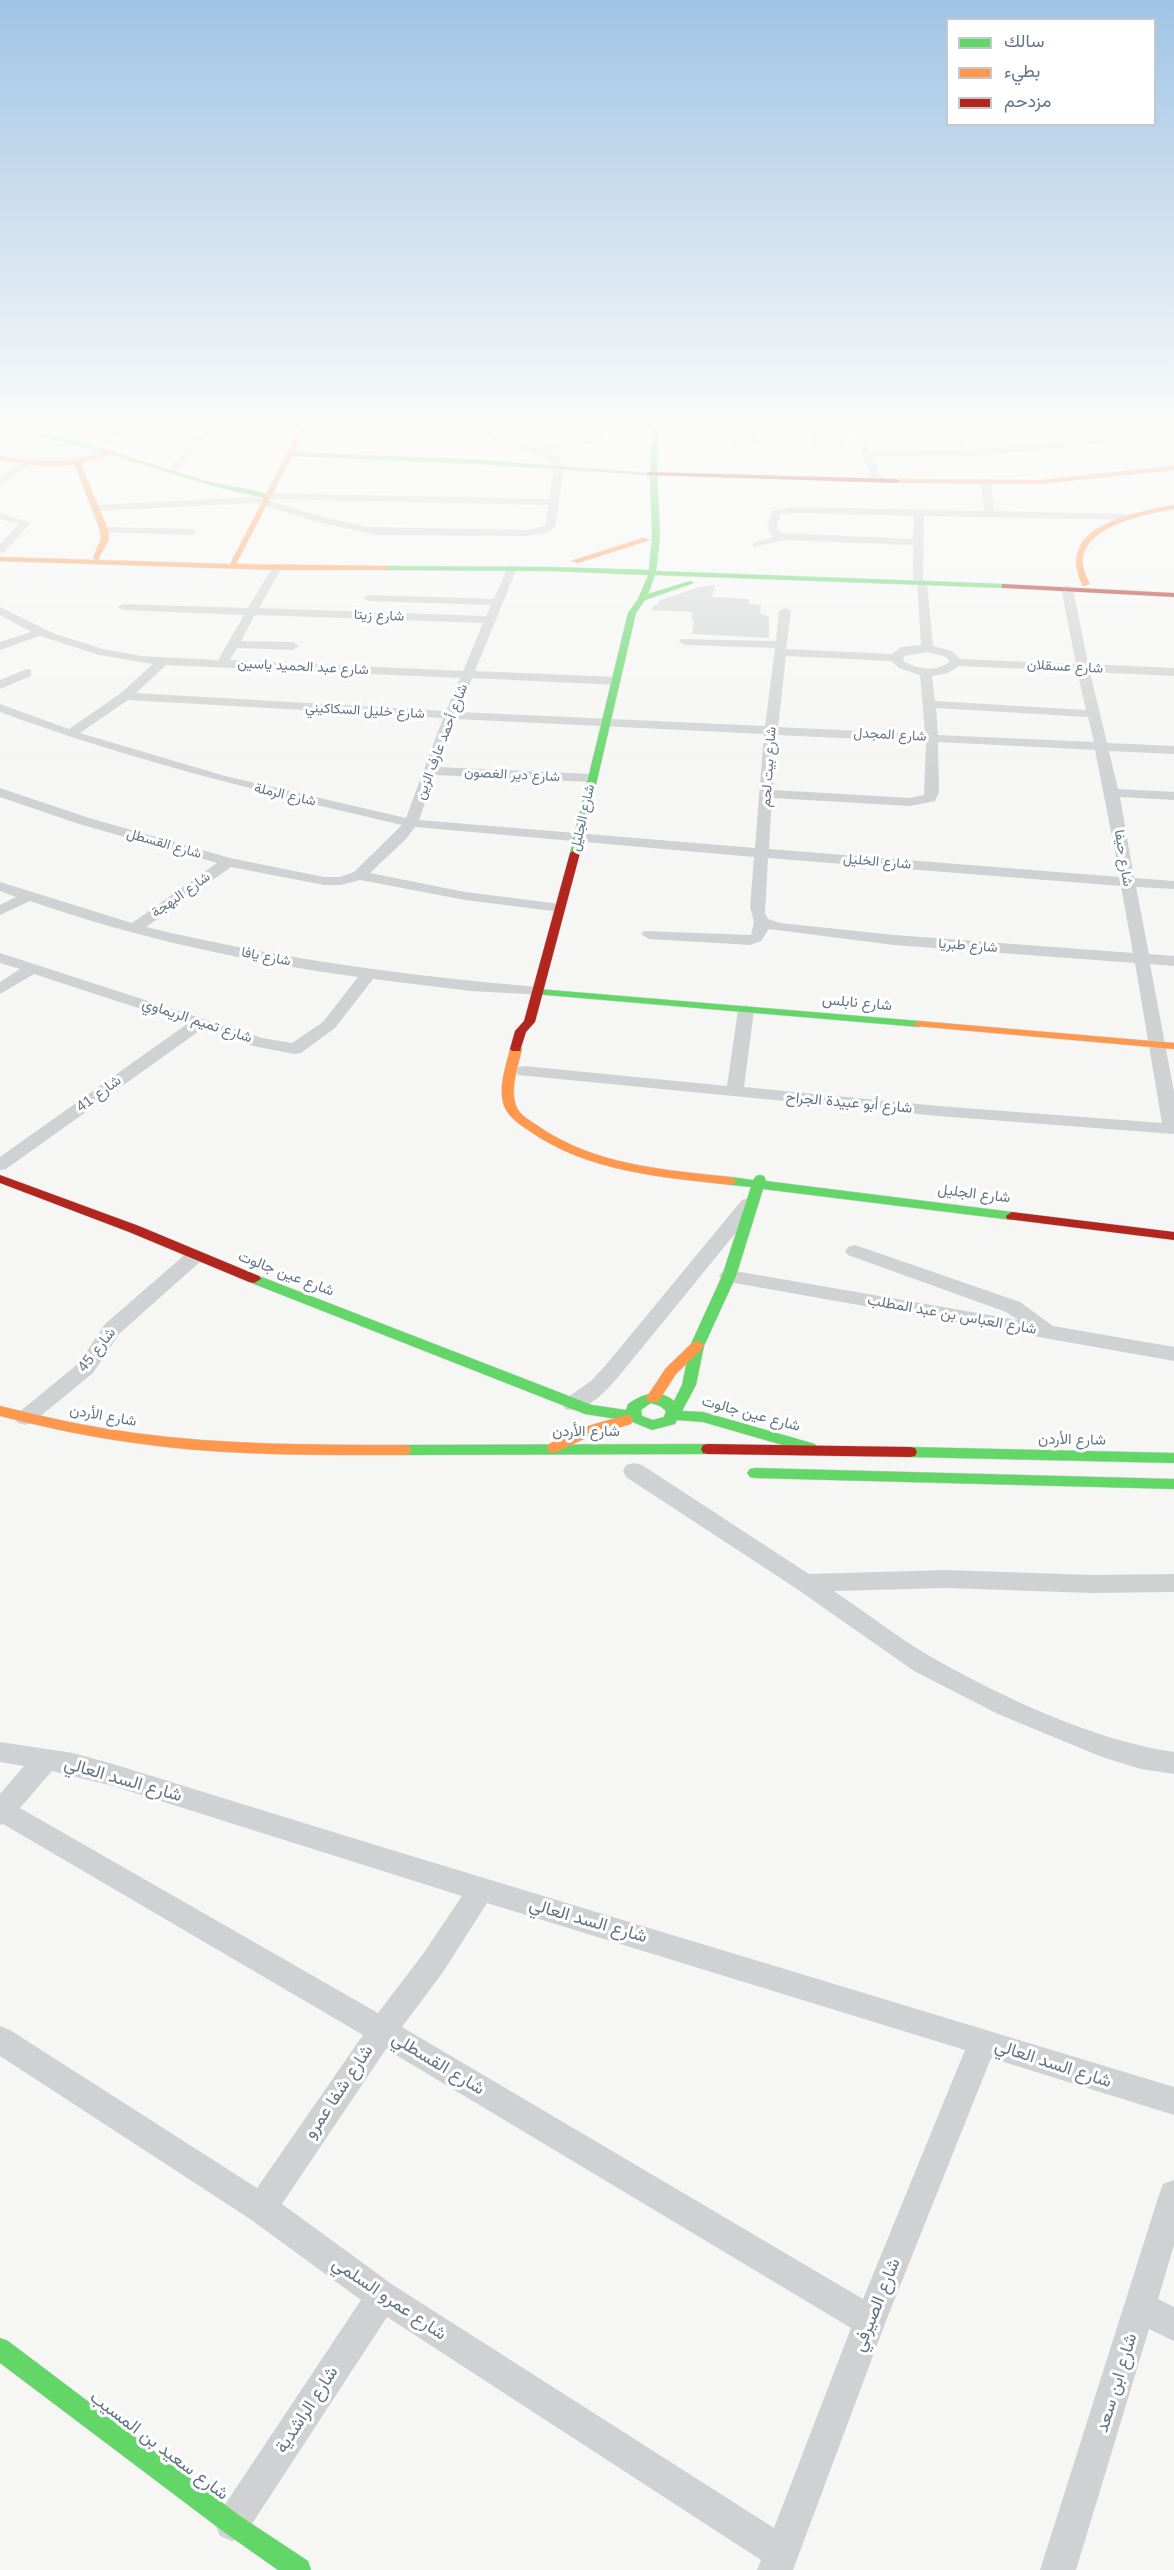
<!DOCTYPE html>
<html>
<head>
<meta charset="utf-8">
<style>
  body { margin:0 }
  #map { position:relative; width:1174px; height:2570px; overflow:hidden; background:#f6f6f5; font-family:Helvetica,Vazirmatn,sans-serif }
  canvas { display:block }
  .legend { position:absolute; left:946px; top:18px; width:210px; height:108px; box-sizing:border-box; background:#fff; border:2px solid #c1c8cf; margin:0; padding:8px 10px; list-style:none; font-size:18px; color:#637588 }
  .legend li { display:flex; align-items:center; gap:12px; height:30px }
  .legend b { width:30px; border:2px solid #c1c8cf }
</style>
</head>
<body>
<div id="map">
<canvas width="1174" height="2570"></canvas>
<ul class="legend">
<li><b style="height:8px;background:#63d668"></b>سالك</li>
<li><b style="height:8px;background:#ff974d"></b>بطيء</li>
<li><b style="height:8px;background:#b3261e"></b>مزدحم</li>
</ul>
</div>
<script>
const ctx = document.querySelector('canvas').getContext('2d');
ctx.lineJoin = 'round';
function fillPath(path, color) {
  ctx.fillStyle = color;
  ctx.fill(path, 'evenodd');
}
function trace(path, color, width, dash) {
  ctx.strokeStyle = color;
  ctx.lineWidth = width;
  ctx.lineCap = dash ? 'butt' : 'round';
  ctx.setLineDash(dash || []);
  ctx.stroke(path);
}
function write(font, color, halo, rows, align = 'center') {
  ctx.font = font + ' Helvetica,Vazirmatn,sans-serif';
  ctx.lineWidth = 6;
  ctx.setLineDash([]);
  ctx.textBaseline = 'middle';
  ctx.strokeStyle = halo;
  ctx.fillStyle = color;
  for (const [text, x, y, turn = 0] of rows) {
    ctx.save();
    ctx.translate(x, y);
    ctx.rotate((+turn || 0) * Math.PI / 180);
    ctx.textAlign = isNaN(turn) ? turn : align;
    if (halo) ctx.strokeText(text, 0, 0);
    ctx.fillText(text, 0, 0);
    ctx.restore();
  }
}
const green = new Path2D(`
  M0 430H3L103 452C80 469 26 460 0 455Z`);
const building = new Path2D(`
  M734 427H759L758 444 751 443V447L730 446Z
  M814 427H845V446L814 445Z
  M715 585 712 597 749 599V604L761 605 760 613 769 617V638L692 634 694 620 691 619 693 612 650 610 661 600 699 587Z`);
const street = new Path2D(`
  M114 427H124L103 449H97V445Z
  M204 427H213L176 472H170V468Z
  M460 427H472L535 447 590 438 595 427H604L602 437 596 442 546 451 557 456 564 468 555 527 547 533 527 536 377 535 317 522 255 503 96 511 91 508 96 505 256 497 323 517 368 527 527 530 545 526 548 505 266 499 261 496 266 493 549 499 554 468 550 460Z
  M851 427H860L870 451 959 450 945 427H953L968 450 1174 430V436L966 457H873L882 479 877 482 872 479Z
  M25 461 33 463 0 485V478Z
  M986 480 991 483 994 511 1131 514 1136 517 1131 520 924 516 923 579 927 582 933 646 952 651 960 659 1076 664 1061 588 1067 585 1073 588 1088 664 1174 668V676L1090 672 1107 743 1174 746V754L1109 751 1118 789 1174 792V800L1120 797 1134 878 1174 881V889L1136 887 1149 954 1174 956V966L1150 964 1174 1092V1134L938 1116 518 1075 516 1071 518 1067 524 1066 727 1086 738 1010 746 1005 754 1010 744 1087 938 1106 1162 1123 1135 963 894 945 769 929 761 941 750 945 649 939 641 934 644 931 751 935 754 922 750 907 754 857 415 827 406 839 370 873 465 892 560 904 567 908 560 912 465 900 360 880 341 885H324L231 867 146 927C275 958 406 976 538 987L544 989 546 992 544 995 471 991 373 979 335 1028 301 1053 295 1054 253 1046 202 1029 6 1169 0 1170V1157L187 1024 34 974 0 994V982L20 969 0 963V953L262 1038 292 1043 323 1022 358 977C247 962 136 938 30 901L0 915V905L16 897 0 891V882L132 923 217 863 79 824 0 797V788L89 818 230 858 324 877H340L354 872 402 825C266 793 132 761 0 712V704L69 729 121 693 153 664 99 655 40 636 0 650V642L31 632 0 615V607L55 634 103 649 141 656 218 660 244 615 123 610 117 607 123 604 248 608 272 568 277 565 282 568 259 608 486 616 491 605 369 601 363 598 369 595 494 599 507 568 512 565 517 568 475 671 616 677 622 681 616 685 472 678 459 712 765 726 775 648 685 645 679 641 681 639 776 641 779 611 785 608 791 611 786 649 892 654 901 647 921 645 917 581 913 578V545L784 540 753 547V543L773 537 767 528 772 511 794 507 984 511 981 483ZM794 513 914 516 913 539 781 533 777 528 780 515ZM255 615 483 623 463 671 230 660 237 648 293 650 299 646 293 642 241 641ZM927 652 944 656 950 661C937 673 917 669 903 661L904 656ZM786 656 891 661 899 668 920 675 925 734 778 727ZM166 665 460 678 446 711 136 693ZM959 666 1077 671 1086 710 935 701 932 676 948 673ZM128 700 443 718 406 818 225 776 80 733ZM936 708 1088 717 1094 742 938 735ZM456 719 764 734 755 848 419 820 435 775 592 782 599 778 592 774 438 767ZM777 735 926 742 924 795 910 798 773 790ZM938 742 1095 750 1120 877 769 849 772 798 910 806 935 801 939 792ZM768 858 1121 886 1133 953 894 935 780 923 768 919 765 913Z
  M0 513 31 523 4 552 0 553V544L19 524 0 519Z
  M104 527 192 529 197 532 192 535 100 532 99 530Z
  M27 669 31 670V676L0 689V680Z
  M749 1198 756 1200 758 1204 756 1208 619 1376C607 1390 585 1415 565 1409L562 1404 565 1399 591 1381 605 1366 742 1200Z
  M855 1245 1020 1302 1053 1326 1174 1347V1361L729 1282 722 1280 719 1276 722 1272 729 1270 1018 1320 1006 1312 848 1255 845 1251 848 1247Z
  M195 1250 202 1252 205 1256 202 1260 119 1334 93 1373 32 1423 25 1425 18 1423 14 1418 18 1413 79 1363 105 1324 188 1252Z
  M634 1463 642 1465 809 1574 946 1570 1092 1575 1174 1574V1592L1092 1593 946 1588 834 1591C867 1613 898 1638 933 1658 1004 1698 1093 1740 1174 1752V1774L1141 1769 1102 1757 998 1714 914 1671 797 1589 626 1477 623 1471 626 1465Z
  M0 1742 73 1753 113 1764C466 1874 820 1979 1174 2087V2115L991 2058 886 2321 793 2570H757L761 2560 387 2317 244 2536 232 2541 220 2536 215 2524 220 2512 361 2300 250 2219 0 2056V2026L10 2030 257 2188 363 2035 3 1824 0 1825V1794L24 1766 0 1762ZM52 1771 113 1786 462 1896 423 1954 378 2013 20 1808ZM487 1903 965 2050 863 2299 402 2027 443 1972ZM386 2049 851 2328 774 2528 393 2285 282 2204Z
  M1174 2180V2245L1158 2299 1174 2307V2341L1149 2329 1076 2570H1040L1159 2195 1163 2184Z`);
const fast = new Path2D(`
  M0 427C75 435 132 460 203 480 219 485 258 489 269 496L266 498C175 481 92 440 0 431Z
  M652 427H658L657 472 660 537 656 571 1005 584 1009 586 1005 588 655 575 648 594 690 581 694 583 645 600 636 613 580 853 575 856 570 853 628 613 638 599 648 575 551 571 385 570 381 568 385 566 551 567 649 570 652 537 650 475 478 464 291 456 288 454 291 452 478 460 650 473Z
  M538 989 919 1021 925 1024 919 1027 534 994V990Z
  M760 1175 764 1176 766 1181 1012 1212 1018 1216 1012 1220 763 1189 736 1276 704 1346 696 1385 682 1411 703 1412 815 1444 817 1448 815 1452 810 1453 703 1422 677 1420 675 1424 652 1430 630 1421 585 1414 249 1282 247 1279 254 1275 259 1276 592 1405 626 1410 628 1404C643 1394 658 1388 674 1401L682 1385 690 1346 722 1276 751 1187 731 1185 725 1181 731 1177 753 1180 756 1176ZM651 1403 660 1406 666 1411 664 1417 653 1420 642 1416 641 1410Z
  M708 1444 713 1445 715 1449 713 1453 708 1454 404 1455 399 1454 397 1450 399 1446 404 1445Z
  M910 1447 1174 1453V1463L910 1457 905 1456 903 1452 905 1448Z
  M755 1468 1174 1479V1489L755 1478 750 1477 747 1473 750 1469Z
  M0 2338 8 2341 240 2516 308 2561 311 2570H278L224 2532 0 2363Z`);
const slow = new Path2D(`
  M301 427H307L236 564 385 566 389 568 388 570H277L0 561V557L96 560 93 558 101 539 100 530 75 465 43 466 0 460V456C44 464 70 464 113 450L115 453 81 464 108 530 109 539 98 560 230 564Z
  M1174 466V470L1039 484 897 483 894 481 897 479 1039 480Z
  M1174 505V509C1146 514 1090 524 1083 557 1081 566 1086 576 1090 584L1083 586C1053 526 1133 513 1174 505Z
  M643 538 650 540 578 563 571 561Z
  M919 1021 1174 1043V1049L915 1026 913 1024Z
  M516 1046 522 1049C518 1067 509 1090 517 1108 521 1116 531 1121 538 1126 594 1165 664 1170 731 1177L737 1181 731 1185C661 1177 587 1172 528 1130 519 1124 510 1118 505 1108 497 1089 506 1067 510 1049Z
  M697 1341 702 1343 704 1346 702 1349 676 1374 658 1402H648L646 1398 666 1368 692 1343Z
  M0 1406C44 1417 89 1427 135 1433 224 1445 314 1445 404 1445L409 1446 411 1450 409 1454 404 1455C314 1455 224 1456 135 1443 89 1437 44 1427 0 1416Z
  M626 1415 631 1416 633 1420 631 1424 588 1437 554 1453 549 1452 547 1448 549 1444 578 1429Z`);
const jam = new Path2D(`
  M648 472 897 479 900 481 897 483 646 475Z
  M1002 584 1174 593V597L1005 588H1002Z
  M575 850 580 853 535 1022 526 1032 520 1051H512L510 1049 515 1031 524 1021 570 853Z
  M0 1175 139 1226 259 1276 261 1279 254 1283 249 1282 129 1232 0 1183Z
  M1012 1212 1174 1232V1240L1007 1219 1006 1216Z
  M708 1444 910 1447 915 1448 917 1452 915 1456 910 1457 708 1454 703 1453 701 1449 703 1445Z`);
const farStreetnames = [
  ["شارع زيتا",379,616,2],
  ["شارع عبد الحميد ياسين",303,667,3],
  ["شارع عسقلان",1065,667,3],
  ["شارع خليل السكاكيني",365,711,3],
  ["شارع المجدل",890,735,3],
  ["شارع أحمد عارف الزين",442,742,-69],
  ["شارع بيت لحم",769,767,-86],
  ["شارع دير الغصون",512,775,3],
  ["شارع الرملة",285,795,13],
  ["شارع الجليل",583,818,-77],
  ["شارع القسطل",164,844,16],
  ["شارع حيفا",1123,858,81],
  ["شارع الخليل",877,862,5],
  ["شارع البهجة",181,895,-35],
  ["شارع طبريا",968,946,4],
  ["شارع يافا",266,957,11]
];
const streetNames = [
  ["شارع نابلس",857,1003,5],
  ["شارع تميم الريماوي",197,1021,18],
  ["شارع 41",99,1094,-36],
  ["شارع أبو عبيدة الجراح",849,1103,5],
  ["شارع الجليل",974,1194,7],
  ["شارع عين جالوت",286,1274,21],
  ["شارع العباس بن عبد المطلب",952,1315,10],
  ["شارع 45",97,1350,-52],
  ["شارع عين جالوت",751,1414,15],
  ["شارع الأردن",103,1416,10],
  ["شارع الأردن",586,1432],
  ["شارع الأردن",1072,1440,1]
];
const nearStreetnames = [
  ["شارع السد العالي",123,1780,16],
  ["شارع السد العالي",588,1921,16],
  ["شارع القسطلي",438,2064,31],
  ["شارع السد العالي",1053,2064,18],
  ["شارع شفا عمرو",339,2092,-56],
  ["شارع عمرو السلمي",389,2299,34],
  ["شارع الصيرفي",877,2305,-68],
  ["شارع ابن سعد",1117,2383,-73],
  ["شارع الراشدية",307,2410,-57],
  ["شارع سعيد بن المسيب",159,2446,37]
];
fillPath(green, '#e6eae3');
fillPath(building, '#d4d6d6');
trace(fast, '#d2d4d6', 1);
trace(slow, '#d2d4d6', 1);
trace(jam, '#d2d4d6', 1);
fillPath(street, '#d0d1d2');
fillPath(fast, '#63d668');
fillPath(slow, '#ff974d');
fillPath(jam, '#b3261e');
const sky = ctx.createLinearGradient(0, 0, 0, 786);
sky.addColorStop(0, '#a0c4e4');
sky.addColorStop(0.54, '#fbfbfa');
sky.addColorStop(1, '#fbfbfa00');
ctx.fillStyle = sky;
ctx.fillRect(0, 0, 1174, 786);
write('14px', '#637588', '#fff', farStreetnames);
write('15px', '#637588', '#fff', streetNames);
write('18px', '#637588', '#fff', nearStreetnames);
</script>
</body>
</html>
